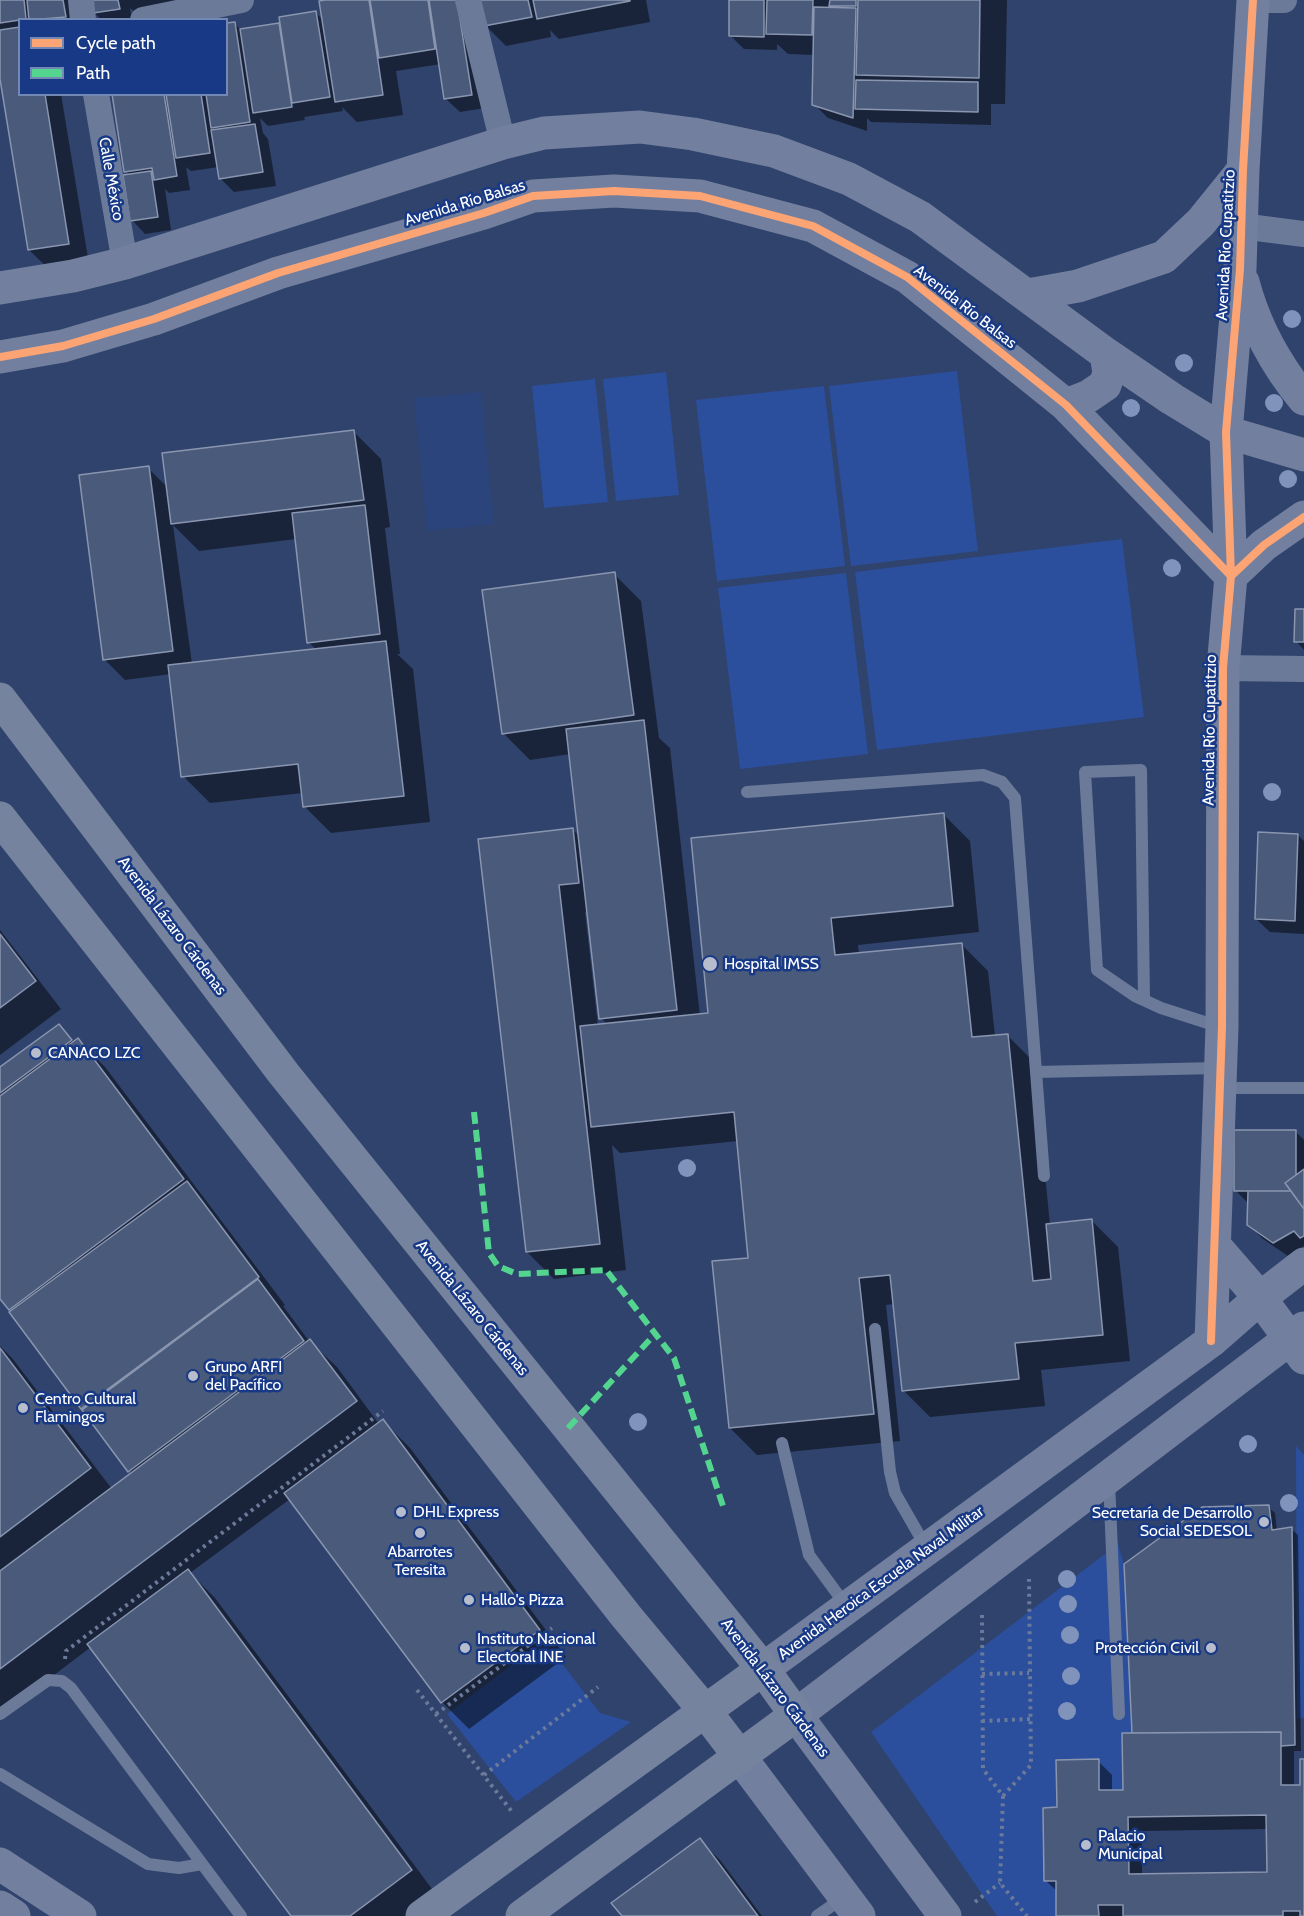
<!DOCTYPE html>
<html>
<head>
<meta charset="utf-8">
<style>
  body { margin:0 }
  #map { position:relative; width:1304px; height:1916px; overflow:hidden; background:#30436c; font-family:Cabin,sans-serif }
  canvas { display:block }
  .legend { position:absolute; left:18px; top:18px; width:210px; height:78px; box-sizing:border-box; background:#183985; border:2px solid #7488b6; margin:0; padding:8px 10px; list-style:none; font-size:18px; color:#fff }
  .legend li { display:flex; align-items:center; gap:12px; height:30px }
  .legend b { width:30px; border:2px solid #7488b6 }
</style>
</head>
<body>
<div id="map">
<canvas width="1304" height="1916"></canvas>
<ul class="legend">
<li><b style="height:8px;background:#fda474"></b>Cycle path</li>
<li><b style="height:8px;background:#53d58f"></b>Path</li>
</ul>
</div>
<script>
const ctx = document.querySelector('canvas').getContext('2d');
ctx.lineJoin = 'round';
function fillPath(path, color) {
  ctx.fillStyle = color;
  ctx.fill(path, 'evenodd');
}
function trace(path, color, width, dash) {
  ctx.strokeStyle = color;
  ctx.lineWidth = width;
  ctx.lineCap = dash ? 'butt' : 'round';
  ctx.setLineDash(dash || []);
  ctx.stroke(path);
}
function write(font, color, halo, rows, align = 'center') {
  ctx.font = font + ' Cabin,sans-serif';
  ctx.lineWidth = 5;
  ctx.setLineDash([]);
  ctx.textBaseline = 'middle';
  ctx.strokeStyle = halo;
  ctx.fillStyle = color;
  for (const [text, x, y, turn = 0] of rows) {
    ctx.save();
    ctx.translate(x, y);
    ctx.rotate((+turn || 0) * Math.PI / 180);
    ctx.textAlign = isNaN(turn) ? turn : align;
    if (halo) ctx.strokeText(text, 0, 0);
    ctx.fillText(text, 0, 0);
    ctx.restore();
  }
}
const green = new Path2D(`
  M957 371 978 551 851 566 829 386Z
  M666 372 679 495 616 501 603 379Z
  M595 379 608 502 544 508 532 386Z
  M824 386 845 566 717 581 696 400Z
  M1122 539 1144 717 877 750 855 572Z
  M846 573 868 754 740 769 718 588Z
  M1296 1446 1304 1455V1718H1297Z
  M1118 1544 1124 1564 1132 1733H1122L1123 1790H1099V1759L1056 1760 1057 1807 1043 1808 1044 1880 1056 1881V1916H997L871 1732Z
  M544 1640 600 1713 631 1722 516 1802 447 1714Z`);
const water = new Path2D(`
  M481 392 494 524 427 531 414 398Z`);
const shadow = new Path2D(`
  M0 0H75L77 20H20V94H61L89 264 50 270 29 250 0 70Z
  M92 0H196L162 8 158 4 159 8 135 12 130 8 132 20H101L94 12Z
  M335 0H468L485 108 460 112 446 99 441 64 396 71 403 115 357 122 342 107 343 111 304 117 305 120 268 126 260 118 263 133 268 139 276 186 234 192 220 178 219 167 191 171 186 167 190 190 169 193 165 189 171 230 145 234 132 220 130 175 126 171 114 94H226L234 23 241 30 282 24 316 13 324 21Z
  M480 0H646L650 22 559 39 550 30 551 37 506 46 485 25Z
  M731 0H1007L1005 104H991V125L871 122 867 118V131L828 118 814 104 815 55 788 54 777 44V50L744 49 730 35Z
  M354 432 381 459 390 527 385 528 400 654H397L413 669 430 822 331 833 304 806 303 793 210 803 183 776 171 674 125 680 104 659 148 468 168 488ZM173 525 199 551 296 539 308 642 317 650 192 664Z
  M614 574 641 601 659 738 670 748 700 1016 710 1015 943 814 970 841 979 932 858 945 859 955 961 944 988 971 995 1036 1007 1035 1034 1062 1050 1225 1091 1220 1118 1247 1130 1361 1041 1370 1045 1406 930 1417 903 1390 894 1304 886 1305 900 1441 757 1455 730 1428 750 1259 738 1141 620 1153 612 1145 626 1270 554 1279 527 1252 480 840 573 830 580 837 570 754 530 760 503 733ZM588 911 601 1018 608 1025 598 1026 585 912Z
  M1304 611V650L1296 641Z
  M1298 835 1304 841V934L1270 932 1256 919Z
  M0 930 61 1009 0 1055Z
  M59 1025 75 1043 78 1040 105 1067 285 1305 283 1306 309 1341 337 1367 379 1424 383 1421 410 1448 566 1657 469 1729 442 1702 290 1499 190 1573 215 1598 438 1897 413 1916H293L91 1647 0 1716V1346L12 1358 112 1489 132 1473 0 1296V1069Z
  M1295 1131 1304 1140V1246L1288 1256 1263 1239 1249 1225V1204L1235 1190Z
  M1268 1507 1275 1513 1277 1531 1291 1529 1298 1535 1301 1751H1294V1786H1302L1304 1760V1916H1058V1892L1045 1880 1058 1809 1098 1761 1112 1775V1791H1124L1134 1734ZM1268 1829 1269 1874 1142 1876V1831Z
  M699 1840 720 1860 762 1916H624Z`);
const building = new Path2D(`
  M0 0H24L26 19 0 23Z
  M27 0H63L66 17 29 20Z
  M91 0H118L120 9 93 13Z
  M325 0H369L383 95 335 102 319 1Z
  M370 0H428L435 49 379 58Z
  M429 0H457L472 95 444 99Z
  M479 0H528L532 17 484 26Z
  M533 0H630V1L537 19Z
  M729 0H764V37L729 36Z
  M767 0H813L812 35 766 34Z
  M830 0H856V6H829Z
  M858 0H980L979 78 856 75Z
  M814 7 856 8 853 118 812 105Z
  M316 11 330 97 292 103 279 17Z
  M235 22 250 122 211 128 206 94H226V23Z
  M279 23 292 107 253 113 240 29Z
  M20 27V94H45L69 244 28 250 0 79V30Z
  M856 80 978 82V112L855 109Z
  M112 94H164L177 176 154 180 152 168 124 172Z
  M166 94H201L210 153 176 158Z
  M255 124 263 172 219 179 211 130Z
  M151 171 158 217 130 221 123 175Z
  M354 430 364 500 171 524 162 453Z
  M149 466 173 651 103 660 79 475Z
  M365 505 380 634 307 643 292 513Z
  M615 572 634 715 502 734 482 590Z
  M1295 609H1304V642H1294Z
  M386 641 404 796 303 807 298 764 181 777 168 665Z
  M644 720 677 1010 599 1019 566 729Z
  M944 813 953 906 831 918 835 955 962 943 972 1037 1008 1034 1033 1281 1051 1279 1046 1224 1092 1219 1103 1335 1015 1343 1019 1379 902 1391 890 1275 859 1278 874 1414 729 1428 712 1261 748 1258 734 1112 591 1127 580 1026 708 1013 691 838Z
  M573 828 579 883 559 885 600 1244 526 1252 478 839Z
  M1258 832 1298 834 1295 921 1255 919Z
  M0 934 36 981 0 1008Z
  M59 1024 72 1040 0 1093V1067Z
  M78 1038 184 1179 9 1310 0 1299V1096Z
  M1234 1130H1296V1175L1285 1183 1291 1191H1234Z
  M1304 1169V1209L1285 1183Z
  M187 1181 259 1277 81 1409 9 1312Z
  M1248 1191H1291L1304 1209V1236L1300 1238 1294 1231 1273 1243 1247 1225Z
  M258 1279 304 1341 128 1472 82 1410Z
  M310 1339 357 1401 0 1669V1571Z
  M0 1348 91 1468 0 1537Z
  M383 1419 540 1630 441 1703 284 1493Z
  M1269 1505 1272 1530 1292 1527 1295 1745 1281 1746V1732L1132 1733 1124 1564 1202 1507Z
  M188 1569 412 1870 350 1916H291L87 1644Z
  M1281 1732V1785H1300V1759H1304V1916H1300V1911H1283V1916H1123V1905H1098L1099 1916H1056V1881H1044L1043 1808 1057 1807 1056 1760 1099 1759V1790H1123L1122 1733ZM1266 1815 1267 1872 1129 1874 1128 1817Z
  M700 1838 758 1916H622L611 1903Z`);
const path = new Path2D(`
  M982 1615 983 1769 1003 1796 1000 1883 1027 1916
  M65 1659 66 1651 383 1411
  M982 1674 1029 1673
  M417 1690 513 1813
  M436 1714 552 1628
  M982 1721 1030 1719
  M484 1775 598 1687
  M1003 1796 1031 1765 1029 1579
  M975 1902 1000 1883`);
const lane = new Path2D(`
  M747 792 983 775 1002 782 1015 798 1044 1176
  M1144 1000 1141 770 1085 772 1097 970 1135 996 1161 1008 1220 1027
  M1036 1072 1218 1068
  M1221 1088H1304
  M875 1329 890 1472 895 1493 926 1547
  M782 1443 809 1555 847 1607
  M1109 1481 1119 1714
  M0 1714 48 1680 62 1681 71 1688 241 1916
  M0 1774 148 1864 179 1868 202 1864
  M817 1916 843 1898`);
const street = new Path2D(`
  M81 0 83 20
  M468 0 503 143
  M1253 0H1284
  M143 20 241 0
  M96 94 125 263
  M1241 226 1304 234
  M1223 668 1304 669`);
const secondary = new Path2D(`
  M1243 282C1254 324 1276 365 1304 399
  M0 288 73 276 125 263 503 143 544 133 640 127 693 134 774 151 849 179 920 217 1106 354 1172 399 1226 432 1304 455
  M1028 295 1078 286 1164 257 1201 222 1243 170
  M0 357 63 346 154 319 278 273 484 213 533 196 614 191 700 196 813 226 907 277 1066 405 1231 576 1264 545 1304 517
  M1066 405 1089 396 1105 385 1109 373 1106 354
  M1215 1246 1260 1298 1304 1358
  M1211 1341 1222 1027 1223 668 1231 576 1226 432 1240 269 1243 170 1253 0
  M763 1669 1211 1341 1260 1298 1304 1264
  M740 1757 859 1916
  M0 1864 80 1916
  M0 1907 14 1916
  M945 1916 796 1715 1304 1328`);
const primary = new Path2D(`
  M0 699 284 1074 763 1669 796 1715 522 1916
  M0 818 626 1616 705 1711 740 1757
  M422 1916 763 1669`);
const quiet = new Path2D(`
  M474 1112 489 1253 498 1266 517 1274 606 1270 674 1358 724 1509
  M568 1428 656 1333`);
const cycleway = new Path2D(`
  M0 357 63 346 154 319 278 273 484 213 533 196 614 191 700 196 813 226 907 277 1066 405 1231 576 1264 545 1304 517
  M1211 1341 1222 1027 1223 668 1231 576 1226 432 1240 269 1243 170 1253 0`);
const trees = [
  [1292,319],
  [1184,363],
  [1274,403],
  [1131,408],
  [1288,479],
  [1172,568],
  [1272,792],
  [687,1168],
  [638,1422],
  [1248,1444],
  [1289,1503],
  [1067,1579],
  [1068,1604],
  [1070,1635],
  [1071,1676],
  [1067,1711]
];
const markers = [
  [710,964,8,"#b7bdcc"],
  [36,1053,6,"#b7bdcc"],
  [193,1376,6,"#b7bdcc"],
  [23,1408,6,"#b7bdcc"],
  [401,1512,6,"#b7bdcc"],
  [1264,1522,6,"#b7bdcc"],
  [420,1533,6,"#b7bdcc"],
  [469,1600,6,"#b7bdcc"],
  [465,1648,6,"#b7bdcc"],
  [1211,1648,6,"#b7bdcc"],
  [1086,1845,6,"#b7bdcc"]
];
const streetNames = [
  ["Calle México",111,179,80],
  ["Avenida Río Balsas",465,203,-17],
  ["Avenida Río Cupatitzio",1226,245,-87],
  ["Avenida Río Balsas",965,307,38],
  ["Avenida Río Cupatitzio",1210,730,-89],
  ["Avenida Lázaro Cárdenas",172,926,53],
  ["Avenida Lázaro Cárdenas",472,1308,51],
  ["Avenida Heroica Escuela Naval Militar",881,1583,-36],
  ["Avenida Lázaro Cárdenas",775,1688,53]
];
const poiNames = [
  ["Hospital IMSS",724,964],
  ["CANACO LZC",48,1053],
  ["Grupo ARFI",205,1367],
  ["del Pacífico",205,1385],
  ["Centro Cultural",35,1399],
  ["Flamingos",35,1417],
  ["DHL Express",413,1512],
  ["Secretaría de Desarrollo",1252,1513,"right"],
  ["Social SEDESOL",1252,1531,"right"],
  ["Abarrotes",420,1552,"center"],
  ["Teresita",420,1570,"center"],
  ["Hallo's Pizza",481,1600],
  ["Instituto Nacional",477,1639],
  ["Electoral INE",477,1657],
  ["Protección Civil",1199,1648,"right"],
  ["Palacio",1098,1836],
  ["Municipal",1098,1854]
];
fillPath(green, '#2b4f9c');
fillPath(water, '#2b447b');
fillPath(shadow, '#0007');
fillPath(building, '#4a5a7b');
trace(building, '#8a96b0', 1.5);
trace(path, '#6c7a9a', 4, [3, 4.5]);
trace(lane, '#6c7a9a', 12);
trace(street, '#6c7a9a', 26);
trace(secondary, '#727f9e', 33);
trace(primary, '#76839f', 33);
trace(quiet, '#53d58f', 6, [12, 6]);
trace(cycleway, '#fda474', 8);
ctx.fillStyle = '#8093ba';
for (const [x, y] of trees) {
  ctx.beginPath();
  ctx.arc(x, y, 9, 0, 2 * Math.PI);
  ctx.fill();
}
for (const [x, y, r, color] of markers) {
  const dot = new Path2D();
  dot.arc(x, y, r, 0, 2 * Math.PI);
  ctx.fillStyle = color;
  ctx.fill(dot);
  trace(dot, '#183985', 2);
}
write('16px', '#fff', '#183985', streetNames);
write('16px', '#fff', '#183985', poiNames, 'left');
</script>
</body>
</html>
